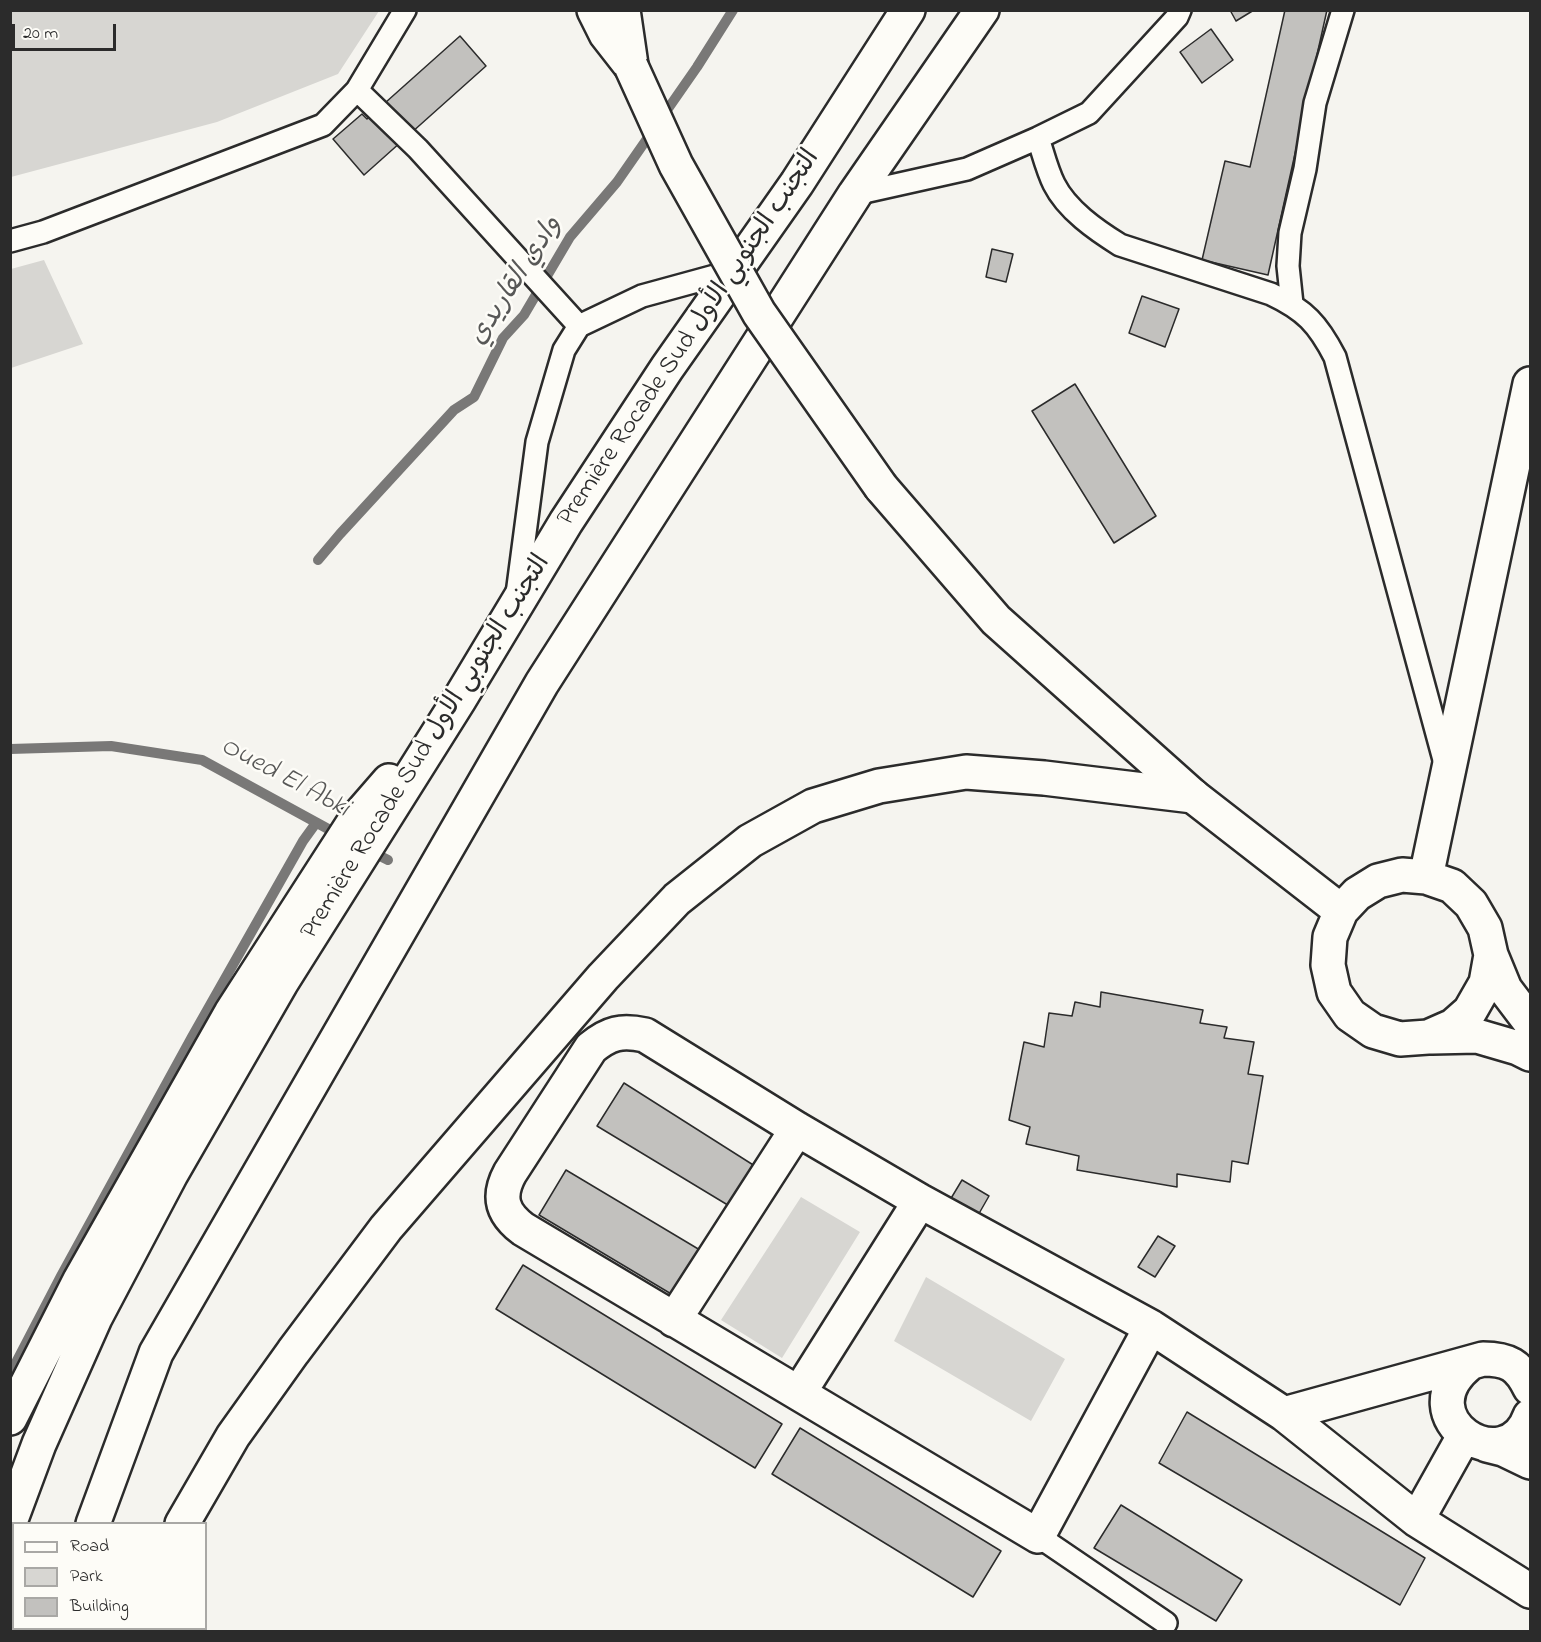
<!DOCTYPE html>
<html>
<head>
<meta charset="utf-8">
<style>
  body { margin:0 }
  #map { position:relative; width:1541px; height:1642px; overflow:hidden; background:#f5f4ef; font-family:"Indie Flower",sans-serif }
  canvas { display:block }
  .frame { position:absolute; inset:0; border:12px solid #2b2b2b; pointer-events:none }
  .legend { position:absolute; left:12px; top:1522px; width:195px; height:108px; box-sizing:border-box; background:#fdfcf7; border:2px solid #a9a8a5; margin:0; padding:8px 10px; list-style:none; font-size:18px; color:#2b2b2b }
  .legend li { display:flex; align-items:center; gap:12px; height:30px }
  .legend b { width:30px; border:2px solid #a9a8a5 }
  .scale { position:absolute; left:12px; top:24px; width:104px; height:27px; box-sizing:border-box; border:3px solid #2b2b2b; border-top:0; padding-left:8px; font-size:18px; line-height:21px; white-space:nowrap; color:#2b2b2b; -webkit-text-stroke:4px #fdfcf7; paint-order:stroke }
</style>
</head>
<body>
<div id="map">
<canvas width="1541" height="1642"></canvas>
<div class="frame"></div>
<ul class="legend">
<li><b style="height:8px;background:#fdfcf7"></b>Road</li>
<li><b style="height:16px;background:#d7d6d2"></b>Park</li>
<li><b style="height:16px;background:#c2c1be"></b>Building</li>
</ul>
<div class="scale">20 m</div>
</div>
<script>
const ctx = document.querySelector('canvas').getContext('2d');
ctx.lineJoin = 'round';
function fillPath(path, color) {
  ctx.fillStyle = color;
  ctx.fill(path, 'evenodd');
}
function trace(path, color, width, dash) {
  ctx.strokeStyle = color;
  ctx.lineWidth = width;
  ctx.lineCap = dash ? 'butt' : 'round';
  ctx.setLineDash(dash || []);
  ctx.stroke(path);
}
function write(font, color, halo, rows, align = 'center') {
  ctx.font = font + ' "Indie Flower","Playpen Sans Arabic",sans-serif';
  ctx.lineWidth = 5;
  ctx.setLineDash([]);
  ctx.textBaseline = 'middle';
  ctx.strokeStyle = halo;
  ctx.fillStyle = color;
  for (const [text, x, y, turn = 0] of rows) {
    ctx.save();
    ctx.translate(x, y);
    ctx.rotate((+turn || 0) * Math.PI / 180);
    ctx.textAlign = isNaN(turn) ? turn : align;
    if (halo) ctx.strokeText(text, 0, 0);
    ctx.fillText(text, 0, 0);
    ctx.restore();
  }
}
const green = new Path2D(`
  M11 10H379V11L338 74 217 122 11 177Z
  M44 260 83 344 11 368V269Z
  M801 1197 860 1232 782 1358 721 1320Z
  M926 1277 1065 1359 1031 1421 894 1341Z`);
const stream = new Path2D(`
  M318 560 340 534 454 410 474 397 503 338 524 315 570 237 617 182 697 67 733 10
  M10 749 111 746 202 760 341 836
  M368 850 388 860
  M10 1374 61 1276 192 1037 303 841 316 823`);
const building = new Path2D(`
  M1230 10H1254L1236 21Z
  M1285 10H1327L1268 275 1202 260 1225 161 1250 167Z
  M1211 29 1233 60 1202 83 1180 52Z
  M460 36 486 66 364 175 333 139 362 114 367 119Z
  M992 249 1013 254 1006 282 986 277Z
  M1142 296 1179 309 1165 347 1129 333Z
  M1075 384 1156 516 1114 543 1032 411Z
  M1101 992 1203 1010 1200 1023 1227 1027 1224 1038 1254 1042 1248 1074 1263 1076 1248 1164 1232 1161 1230 1182 1177 1174V1187L1077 1170 1079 1156 1026 1144 1030 1127 1009 1120 1024 1042 1044 1047 1049 1013 1072 1016 1075 1002 1100 1007Z
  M624 1083 758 1168 736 1210 597 1126Z
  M566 1170 710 1256 683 1301 539 1215Z
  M962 1180 989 1196 977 1217 950 1200Z
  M1158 1236 1175 1246 1155 1277 1138 1267Z
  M523 1265 782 1424 755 1468 496 1309Z
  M1187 1412 1425 1558 1400 1605 1159 1463Z
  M800 1428 1001 1551 973 1597 772 1474Z
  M1121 1505 1242 1580 1216 1621 1094 1548Z`);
const service = new Path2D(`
  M357 90 418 149 579 326
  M1038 138C1043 153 1047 170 1054 184 1067 210 1096 230 1120 245L1271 294C1305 310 1318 324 1335 357L1446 767
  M855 194 967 169 1038 138 1089 113 1177 17 1180 10
  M10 241 43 232 323 125 357 90 405 10
  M1292 304 1288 266 1290 233 1305 169 1315 103 1343 10
  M517 594 537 442 564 350 579 326 642 296 737 270
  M1038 1536 1166 1623`);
const minor = new Path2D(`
  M674 1320 797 1129
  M1151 1327 1038 1536 523 1229C502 1213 497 1197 510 1173L591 1048C609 1033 621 1030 645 1035L797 1129 920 1201 1151 1327 1284 1414 1417 1520 1530 1591
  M1469 1364C1403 1418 1506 1483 1530 1416
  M799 1393 920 1201
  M1284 1414 1483 1359C1508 1359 1519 1365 1530 1388
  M1487 1445 1503 1449 1530 1462
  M1417 1520 1464 1436`);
const tertiary = new Path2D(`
  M594 10 606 34 631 66
  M623 10 631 65
  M881 487 996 620 1193 796 1341 911
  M1426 877 1530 384
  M1491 955 1486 983 1470 1011 1453 1026 1428 1037 1400 1039 1373 1031 1350 1015 1334 992 1328 965 1330 937 1341 911 1357 894 1378 881 1402 875 1426 877 1452 886 1471 904 1485 928 1491 955 1505 989 1530 1022
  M1432 1037 1477 1036 1518 1048 1530 1054`);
const motorway = new Path2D(`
  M10 1418 80 1280 231 1013 356 819 389 781
  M10 1522 39 1444 95 1318 171 1174 281 983 459 700 566 522 667 368 797 183 908 10
  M93 1524 156 1353 542 683 855 194 982 10
  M182 1524 233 1436 293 1352 386 1228 603 977 677 899 750 841 813 806 879 786 966 772 1044 778 1193 796
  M53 1632 54 1628
  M134 1632 135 1628`);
const tertiaryBridge = new Path2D(`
  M631 66 676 165 759 313 881 487`);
const streetNames = [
  ["Première Rocade Sud التجنب الجنوبي الأول",690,339,-56],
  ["Première Rocade Sud التجنب الجنوبي الأول",427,748,-58]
];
const waterNames = [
  ["وادي القاريدي",517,282,-57],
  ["Oued El Abki",284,779,28]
];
fillPath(green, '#d7d6d2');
trace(stream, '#797877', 10);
fillPath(building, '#c2c1be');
trace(building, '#2b2b2b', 1.5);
trace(service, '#2b2b2b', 26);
trace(minor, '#2b2b2b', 38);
trace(tertiary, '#2b2b2b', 38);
trace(motorway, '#2b2b2b', 38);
trace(service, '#fdfcf7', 21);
trace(minor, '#fdfcf7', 33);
trace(tertiary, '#fdfcf7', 33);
trace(motorway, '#fdfcf7', 33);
trace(tertiaryBridge, '#2b2b2b', 38, []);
trace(tertiaryBridge, '#fdfcf7', 33);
write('26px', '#2b2b2b', '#fdfcf7', streetNames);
write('italic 27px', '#585857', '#fdfcf7', waterNames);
</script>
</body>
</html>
